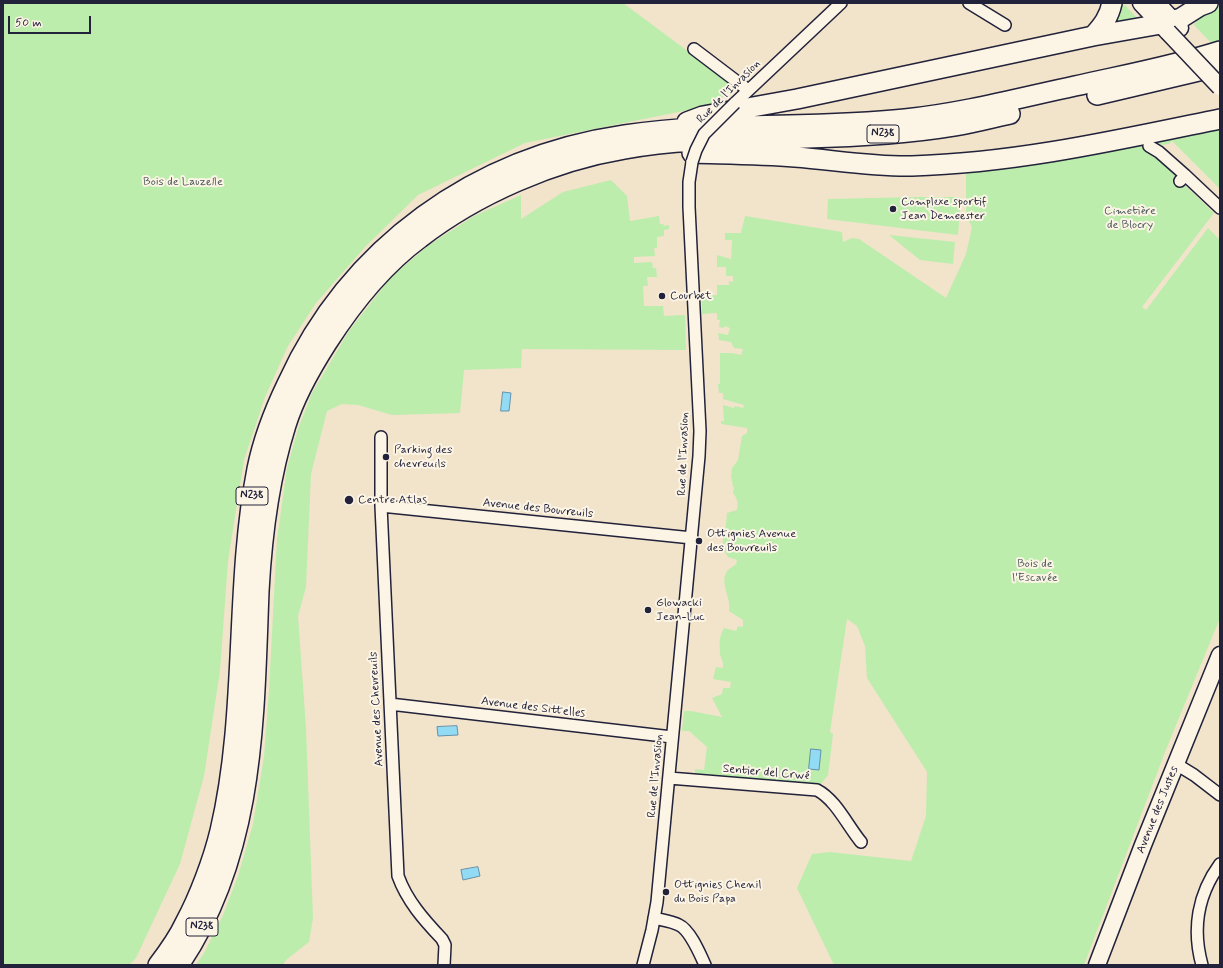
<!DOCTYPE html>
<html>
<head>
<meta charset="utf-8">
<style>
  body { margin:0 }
  #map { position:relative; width:1223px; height:968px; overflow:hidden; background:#f2e3cb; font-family:Mynerve,sans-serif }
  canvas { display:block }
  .frame { position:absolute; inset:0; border:4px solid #22223b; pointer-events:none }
  .scale { position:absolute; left:8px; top:16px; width:83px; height:18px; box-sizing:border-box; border:2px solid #22223b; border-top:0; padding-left:5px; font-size:12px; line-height:14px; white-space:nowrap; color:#22223b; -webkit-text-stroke:3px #fcf5e5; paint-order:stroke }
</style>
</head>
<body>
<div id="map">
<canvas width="1223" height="968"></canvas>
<div class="frame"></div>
<div class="scale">50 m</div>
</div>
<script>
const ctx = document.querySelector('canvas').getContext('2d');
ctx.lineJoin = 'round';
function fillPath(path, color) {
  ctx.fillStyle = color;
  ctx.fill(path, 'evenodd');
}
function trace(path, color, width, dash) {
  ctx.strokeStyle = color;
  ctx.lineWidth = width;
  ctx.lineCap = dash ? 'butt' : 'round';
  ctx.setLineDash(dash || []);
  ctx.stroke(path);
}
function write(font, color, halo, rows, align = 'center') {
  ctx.font = font + ' Mynerve,sans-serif';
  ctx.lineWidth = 4;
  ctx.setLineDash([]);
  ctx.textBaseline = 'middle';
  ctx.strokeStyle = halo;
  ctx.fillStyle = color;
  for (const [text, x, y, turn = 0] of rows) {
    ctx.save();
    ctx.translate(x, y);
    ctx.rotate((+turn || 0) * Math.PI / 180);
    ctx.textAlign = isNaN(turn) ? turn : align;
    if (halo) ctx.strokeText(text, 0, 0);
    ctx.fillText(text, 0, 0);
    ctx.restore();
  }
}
const green = new Path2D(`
  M3 3H623L732 84 731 90 713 105 525 143 418 195 365 247 316 303 288 346 265 397 244 460 228 561 220 671 204 776 180 864 136 958 129 965H3Z
  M1125 5 1137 18 1135 23 1110 28 1118 6Z
  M1220 6V43L1214 46 1194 25 1199 16Z
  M1220 125V189L1172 141 1169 144 1145 147 1214 213 1142 307 1146 310 1208 228 1220 240V618L1167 747 1084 965H834L797 888 812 854 830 852 911 861 926 816 927 772 867 678 865 646 857 626 847 619 830 732 833 734 828 775 821 784 692 777V774H695V769L704 770 707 747 689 731H682L684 711H691L722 717 712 698 722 694 723 688H730L731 682 713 679 716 667 723 668C724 662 721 659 720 654 720 643 718 639 724 628L736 631 738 626 743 627V620L729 611C732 598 718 582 728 570 730 568 734 566 736 564L737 560 728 557 722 547 724 535H725L727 513 737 510C738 503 738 499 733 493L734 487H733L731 476 732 468 738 460 742 436 747 433V428L721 424V421H724L723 405 734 408 735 406 743 408 744 405 723 399V393H719L718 384H720V353H732L741 355 743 349 734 348 731 342 719 340 718 333 728 335 730 328 725 326 724 328 719 327 720 320H717V313L702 314V296L717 295V285H729V281L733 282V276H726V267H717V255L731 259 732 240H725V233H741L745 216 842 232 843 242 852 238 859 239 946 298 966 254 972 227 966 216V171Z
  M611 180 627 196 630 221 659 216 660 224H663L664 226 669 225V229L664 230V236L657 237V248H654L655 256 634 257V263L652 262 653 268H656L657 277H647L648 286H643L644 306H663L664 316 685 315 686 350 522 349 521 368 464 370 460 413 392 415 358 405 342 404 327 411 311 474 306 587 298 616 306 728 313 918 309 942 286 960 283 965H196L204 953 223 915 238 876 253 824 264 757 269 690 277 539 287 468 298 429 312 393 349 331 391 277 429 245 474 216 521 195V219L563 192Z
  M918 197H961L958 235 827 219 828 199Z
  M889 235 955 242 953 264 920 260Z`);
const water = new Path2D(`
  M503 392 511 393 509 411H501Z
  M457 726 458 735 438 736 437 727Z
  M811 749 821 750 819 770 809 769Z
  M478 867 480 876 463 880 461 870Z`);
const minor = new Path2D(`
  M969 3 1005 25
  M694 49 748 90
  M735 103 841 3
  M1149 146 1159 152 1185 175
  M1180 181 1185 175 1220 208
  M381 437V506L398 876C407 901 424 920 442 939L445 945 444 965
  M381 506 692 538
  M390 704 672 737
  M1176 764 1194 775 1220 795
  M669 778 817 790C836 800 847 825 861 842
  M654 918C662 920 672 921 679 925 690 930 700 954 705 965
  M643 965 652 930 657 902 699 456 700 431 689 207V182L692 162
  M1202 965C1192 929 1198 894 1220 864`);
const secondary = new Path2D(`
  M1141 3 1168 32
  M1157 3 1180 28
  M1097 965 1143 845 1220 655`);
const trunk = new Path2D(`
  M1093 36 1161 24 1181 18 1200 6 1208 3
  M1097 95 1220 66
  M687 122 703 116 797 99 1093 36C1103 25 1109 17 1112 3
  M692 153C726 154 761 154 795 157 834 160 873 167 912 166 1017 163 1118 140 1220 119
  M158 965C168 952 178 938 185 923 199 897 213 860 220 831 248 712 234 588 257 469 263 439 274 411 287 384 350 246 475 157 625 135 718 121 812 129 905 119 963 113 1019 98 1075 86 1124 75 1173 66 1220 51
  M179 965C255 853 254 721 259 591 262 535 269 479 286 425 295 396 311 368 327 343 352 304 382 266 420 238 477 194 553 161 625 149 685 138 746 140 807 138 856 137 907 134 955 126 973 123 992 118 1010 114`);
const minorBridge = new Path2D(`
  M692 162 696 150 704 134 735 103`);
const secondaryBridge = new Path2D(`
  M1168 32 1220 87`);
const markers = [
  [893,209,4,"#22223b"],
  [662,296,4,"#22223b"],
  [386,457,4,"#22223b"],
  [349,500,5,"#22223b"],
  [699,541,4,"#22223b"],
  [648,610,4,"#22223b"],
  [666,892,4,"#22223b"]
];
const shields = [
  [883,134,32],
  [252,496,32],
  [202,927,32]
];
const shieldNames = [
  ["N238",883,134],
  ["N238",252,496],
  ["N238",202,927]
];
const streetNames = [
  ["Rue de l'Invasion",729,92,-45],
  ["Rue de l'Invasion",684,454,-88],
  ["Avenue des Bouvreuils",538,509,6],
  ["Avenue des Sittelles",533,708,7],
  ["Avenue des Chevreuils",377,709,-93],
  ["Sentier del Crwé",766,773,5],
  ["Rue de l'Invasion",656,776,-85],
  ["Avenue des Justes",1158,810,-68]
];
const parkNames = [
  ["Bois de Lauzelle",183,182],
  ["Cimetière",1130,211],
  ["de Blocry",1130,225],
  ["Bois de",1035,564],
  ["l'Escavée",1035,578]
];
const poiNames = [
  ["Complexe sportif",901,202],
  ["Jean Demeester",901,216],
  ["Courbet",670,296],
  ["Parking des",394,450],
  ["chevreuils",394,464],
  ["Centre Atlas",358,500],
  ["Ottignies Avenue",707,534],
  ["des Bouvreuils",707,548],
  ["Glowacki",656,603],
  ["Jean-Luc",656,617],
  ["Ottignies Chenil",674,885],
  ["du Bois Papa",674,899]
];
fillPath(green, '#bcedad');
fillPath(water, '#92dbf4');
trace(water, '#6591aa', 1);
trace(minor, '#22223b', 14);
trace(secondary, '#22223b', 19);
trace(trunk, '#22223b', 22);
trace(minor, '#fcf5e5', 11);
trace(secondary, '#fcf5e5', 16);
trace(trunk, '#fcf5e5', 19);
trace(minorBridge, '#22223b', 14, []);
trace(secondaryBridge, '#22223b', 19, []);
trace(minorBridge, '#fcf5e5', 11);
trace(secondaryBridge, '#fcf5e5', 16);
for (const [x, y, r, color] of markers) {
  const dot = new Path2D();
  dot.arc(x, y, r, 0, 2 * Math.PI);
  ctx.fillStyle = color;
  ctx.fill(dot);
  trace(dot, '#fcf5e5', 1.5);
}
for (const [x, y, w] of shields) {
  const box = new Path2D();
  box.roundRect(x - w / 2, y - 9, w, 18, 3);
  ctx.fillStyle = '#fcf5e5';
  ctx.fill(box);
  trace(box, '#22223b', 1);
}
write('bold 11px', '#22223b', null, shieldNames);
write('12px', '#22223b', '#fcf5e5', streetNames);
write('12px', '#485558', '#fcf5e5', parkNames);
write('12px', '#22223b', '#fcf5e5', poiNames, 'left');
</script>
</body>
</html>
